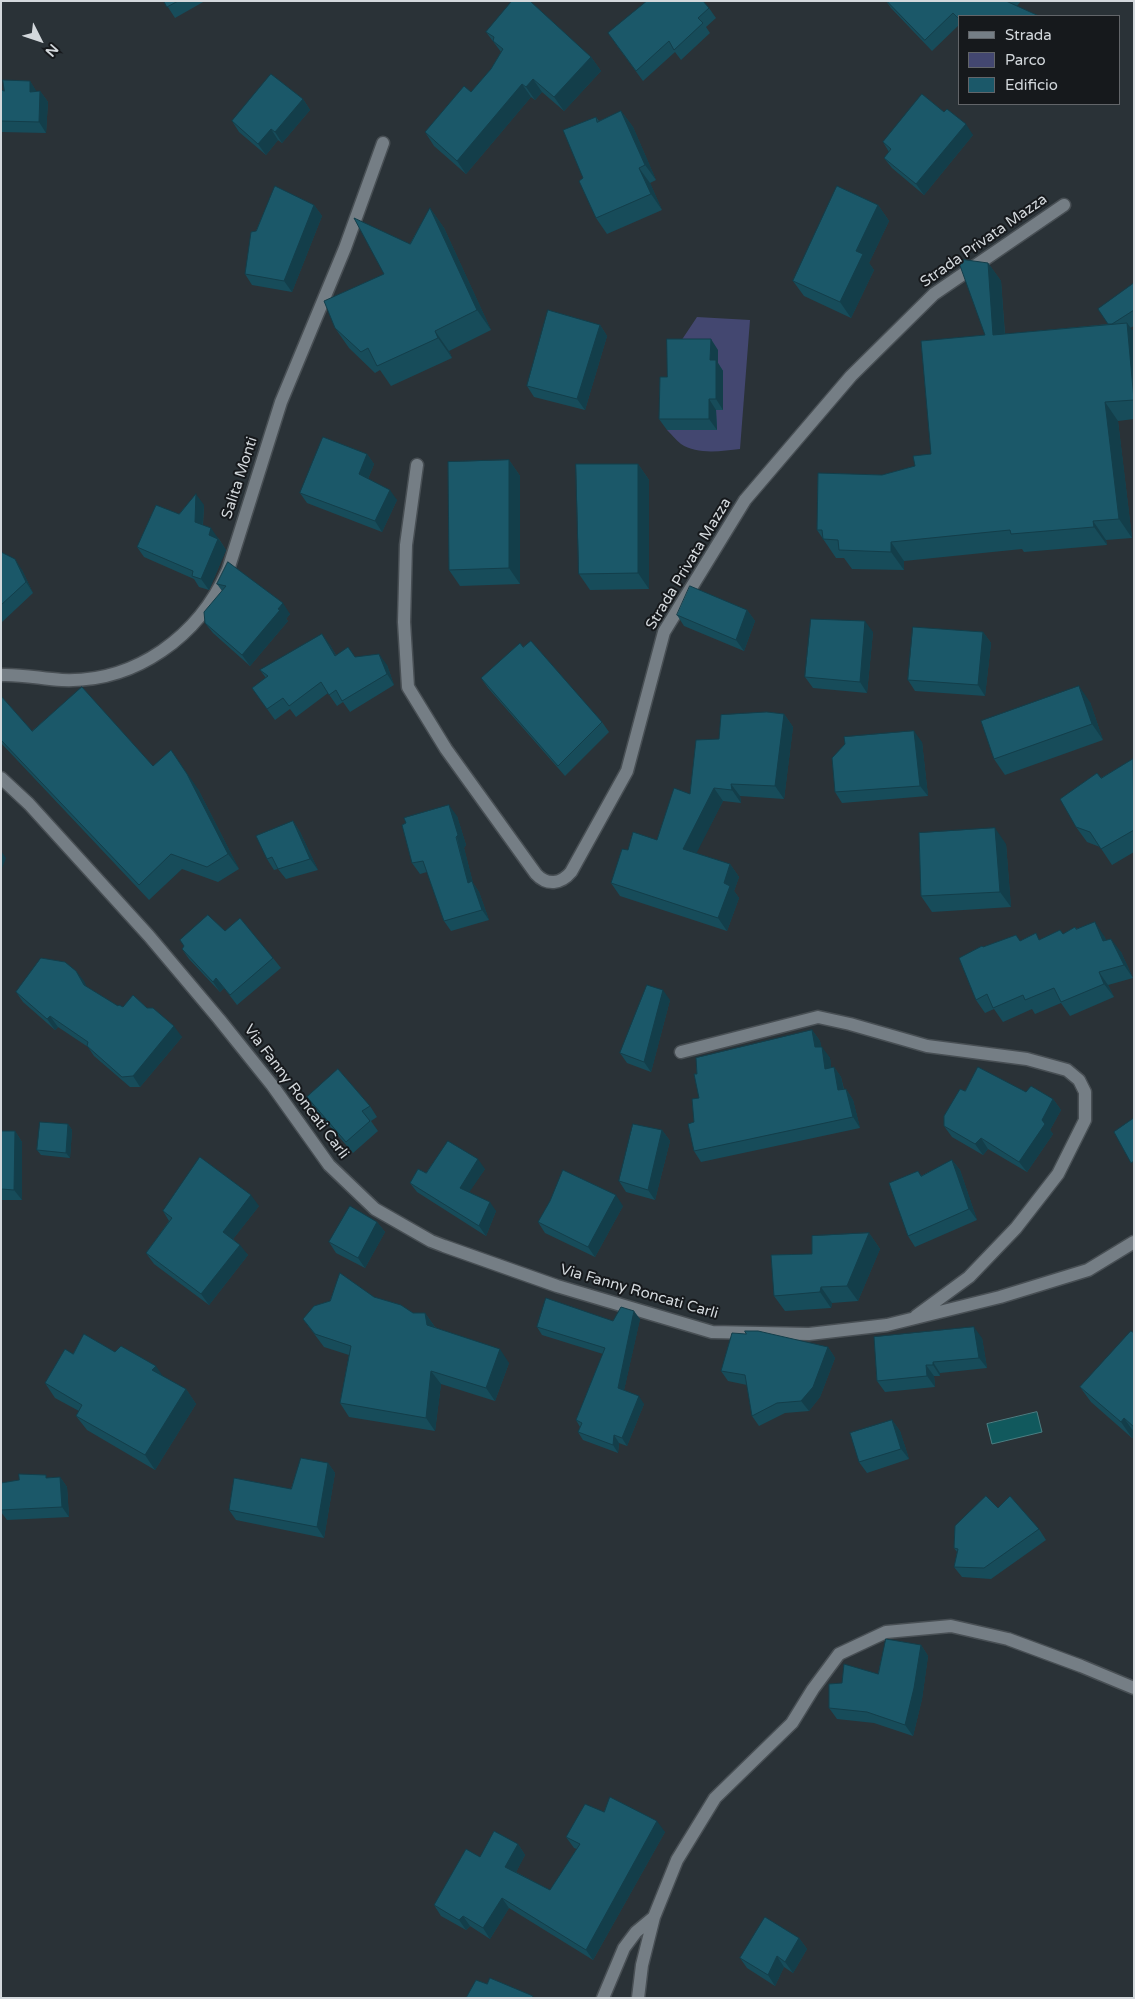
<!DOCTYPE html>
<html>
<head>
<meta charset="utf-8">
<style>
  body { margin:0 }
  #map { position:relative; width:1135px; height:1999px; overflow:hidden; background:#2a3237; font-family:"Varela Round",sans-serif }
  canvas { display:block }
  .frame { position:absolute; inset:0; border:2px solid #d3d8dc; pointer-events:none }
  .legend { position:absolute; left:958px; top:15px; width:162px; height:90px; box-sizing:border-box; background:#16191c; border:1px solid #626569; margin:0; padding:6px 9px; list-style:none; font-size:15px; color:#d3d8dc }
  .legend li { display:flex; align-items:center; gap:10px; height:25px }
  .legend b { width:25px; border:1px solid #626569 }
  .north { position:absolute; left:15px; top:15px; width:50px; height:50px; -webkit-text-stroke:4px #16191c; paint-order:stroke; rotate:131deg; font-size:14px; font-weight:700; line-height:20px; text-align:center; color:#d3d8dc }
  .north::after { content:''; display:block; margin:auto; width:18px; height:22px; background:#d3d8dc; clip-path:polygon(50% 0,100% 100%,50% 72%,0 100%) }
</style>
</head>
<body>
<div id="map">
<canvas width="1135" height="1999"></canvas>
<div class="frame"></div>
<ul class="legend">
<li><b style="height:6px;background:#757e85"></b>Strada</li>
<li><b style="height:14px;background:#434770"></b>Parco</li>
<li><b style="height:14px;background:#1b5869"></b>Edificio</li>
</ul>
<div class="north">N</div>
</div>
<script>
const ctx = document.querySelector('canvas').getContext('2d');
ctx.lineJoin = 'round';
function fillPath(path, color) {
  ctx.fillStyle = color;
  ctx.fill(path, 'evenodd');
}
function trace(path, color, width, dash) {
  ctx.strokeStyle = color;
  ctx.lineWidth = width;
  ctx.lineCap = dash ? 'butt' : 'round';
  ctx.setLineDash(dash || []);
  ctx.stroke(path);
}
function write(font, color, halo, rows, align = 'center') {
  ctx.font = font + ' "Varela Round",sans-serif';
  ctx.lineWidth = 4;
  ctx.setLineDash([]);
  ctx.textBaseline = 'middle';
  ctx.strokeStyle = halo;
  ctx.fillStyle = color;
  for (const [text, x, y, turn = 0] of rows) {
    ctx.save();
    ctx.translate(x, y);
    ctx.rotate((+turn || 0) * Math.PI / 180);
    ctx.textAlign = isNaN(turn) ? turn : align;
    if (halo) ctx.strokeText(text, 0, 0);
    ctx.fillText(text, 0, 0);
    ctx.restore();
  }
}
const green = new Path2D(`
  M697 317 750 320 740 449C722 451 697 455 681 444 676 440 671 434 667 430H716V410H723V371L675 350Z`);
const water = new Path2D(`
  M1037 1412 1042 1432 992 1444 987 1424Z`);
const minor = new Path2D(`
  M417 465 406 545 404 622 408 687 446 749 536 874C547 886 561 884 571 872L627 771 664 632 745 500 851 376 934 294 1064 205
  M1 675C22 674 42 679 62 680 136 683 199 636 228 570L281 402 345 248 383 143
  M1 778 29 804 149 936 219 1019 272 1085 329 1165 375 1209 431 1241 444 1246 557 1286 712 1332 809 1334 887 1325 1000 1297 1088 1270 1134 1242
  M681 1052 818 1017 850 1024 927 1046 1027 1059 1067 1070 1079 1080 1085 1092V1120L1058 1174 1016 1228 969 1277 916 1316
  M603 1998 624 1948 636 1932 654 1917
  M638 1998 642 1965 654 1917 677 1860 715 1798 792 1723 813 1689 839 1654 886 1632 951 1626 1008 1639 1081 1666 1134 1688`);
const wall = new Path2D(`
  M164 1H205L175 18Z
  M886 1H1021L1017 6 959 16V25L932 51 891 8Z
  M709 8 716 18 706 27 710 33 681 60 675 52 643 81 615 43Z
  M486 32 591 57 601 71 564 111 542 92 535 100 531 97 466 174 434 146 425 132 471 92 491 69 501 52Z
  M30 81 36 91H40L48 102 46 133 1 132V90L4 91Z
  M303 99 310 110 282 143 278 140 266 155 239 132 232 121Z
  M621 111 633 127 656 180 650 183 662 210 607 234 596 218 583 178 596 117 599 121Z
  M944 112 973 135 924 195 892 168 884 158 889 152 883 142Z
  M314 205 322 216 292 292 252 285 245 274 256 231Z
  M878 205 889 221 869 263 874 270 851 318 804 296 793 281Z
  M430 208 444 228 491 330 449 351 452 358 391 386 380 370 375 373 349 348 335 328 384 274 410 244Z
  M988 263 1001 281 1005 334 1108 324 1134 283V326L1130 328 1134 332V419L1118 421 1132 538 1106 540 1107 545 1024 552 1022 549 904 561V570L852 569 844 558H836L817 530 882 475 915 466 931 454 985 335Z
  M600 325 607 336 585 410 534 397 527 386Z
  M718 350V363L723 371V410H716L717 430H667L659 419 667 377Z
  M367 454 374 464 368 479 397 500 382 532 307 503 300 493Z
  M509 460 520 476V584L460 586 449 570Z
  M638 464 649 480V589L590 590 579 574Z
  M204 505 203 525 219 539 226 550 209 590 199 587 194 579 144 557 137 547 179 514Z
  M1 552 22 570 33 593 1 623Z
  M228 562 290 614 286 619 288 621 250 666 213 633 205 623 222 591 217 584Z
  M747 610 755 621 744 651 684 626 677 615Z
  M873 632 867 693 813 688 805 677Z
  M983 632 991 643 985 696 915 691 908 680Z
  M330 645 336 655 355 657 387 665 394 685 350 712 343 702 337 706 328 693 296 717 290 709 275 720 252 688 266 678 260 670Z
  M523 647 602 722 609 732 565 776 488 688 481 678Z
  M1 696 32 731 153 766 198 789 239 869 218 882 182 869 149 900 1 743Z
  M1090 702 1103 740 1005 775 994 759Z
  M784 714 793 727 784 799 740 796 741 803 723 801 696 853 730 864 739 877 734 891 739 898 727 931 620 896 611 883 628 850 657 840 690 794 719 739Z
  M922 742 928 796 842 803 835 792 845 744Z
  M1134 760V852L1112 865 1100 847 1087 842 1076 827 1101 778Z
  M457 816 466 845 464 848 473 883 479 892 489 920 451 931 444 921 427 872 420 874 412 863Z
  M293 821 300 832 318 870 286 879 278 869 274 870 267 859Z
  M1006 844 1011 907 932 912 921 896Z
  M1075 927 1077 929 1104 936 1106 940 1121 952 1133 978 1108 985 1114 997 1070 1016 1061 1003 1035 1014 1032 1009 1003 1022 994 1009 985 1013 976 1000 983 947 1020 941 1040 939 1063 934Z
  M225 931 273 958 281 968 237 1005 224 988 220 992 189 959 182 949Z
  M76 971 86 987 118 1006 123 1007 147 1008 182 1037 140 1087H130L94 1056 88 1047 58 1027 55 1030 23 1002 16 992Z
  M670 1000 651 1072 627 1063 620 1053Z
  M812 1030 820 1041 821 1047 830 1058 831 1068 834 1067 841 1077 844 1089H846L853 1100 860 1128 701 1162 694 1151V1122Z
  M965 1091 1026 1092 1053 1099 1061 1110 1050 1130 1053 1134 1027 1172 988 1149 983 1155 952 1137 944 1126Z
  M307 1097 370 1106 377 1117 371 1121 378 1131 353 1153 314 1108Z
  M68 1124 72 1130 70 1158 41 1155 37 1150Z
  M662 1130 670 1141 655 1200 626 1192 619 1181Z
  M1 1131H15L22 1142V1200H1Z
  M952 1160 960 1170 977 1220 915 1247 908 1236 921 1176Z
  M485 1169 469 1192 496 1211 486 1236 417 1192 410 1183 426 1173Z
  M259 1206 233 1239 248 1255 209 1305 154 1264 146 1253 169 1221 163 1211Z
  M623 1206 595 1257 545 1233 538 1222Z
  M377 1222 385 1232 365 1268 336 1253 329 1242Z
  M869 1233 880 1249 858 1301 832 1303 831 1308 785 1311 774 1296 812 1254Z
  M374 1297 413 1313H425L435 1327 509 1363 495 1401 441 1384 435 1431 349 1417 340 1403 349 1355 324 1347 303 1319Z
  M640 1319 624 1390 644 1404 627 1446 619 1443 618 1453 583 1440 578 1432 580 1427 576 1420 603 1354 542 1335 537 1327Z
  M1134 1333V1436L1132 1438 1091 1402 1080 1387Z
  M982 1338 987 1368 940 1373V1376H934L935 1387 885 1392 877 1381Z
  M828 1347 835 1358 820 1397 809 1411 785 1413 759 1426 752 1416 747 1385 728 1381 721 1371Z
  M115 1352 162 1376 186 1389 196 1404 155 1470 87 1430 76 1416 79 1411 55 1398 45 1383 73 1354Z
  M892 1420 900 1431 909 1459 867 1473 859 1462Z
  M328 1463 335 1473 324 1538 236 1520 229 1510 291 1489Z
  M60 1477 67 1487 69 1517 7 1520 1 1512V1483Z
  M1039 1529 1046 1540 991 1579 962 1577 954 1567 957 1552 954 1548Z
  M921 1645 928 1656 922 1699 913 1736 874 1723 837 1719 829 1708 842 1683 878 1674Z
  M604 1812 665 1832 593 1960 509 1908 490 1939 470 1926 466 1930 441 1916 434 1905 480 1857 518 1844 525 1855 516 1872 550 1890 577 1849 574 1848 566 1837Z
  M799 1938 807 1949 793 1973 784 1967 775 1986 747 1968 740 1958Z`);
const shadedWall = new Path2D(`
  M591 57 601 71 564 111 554 97Z
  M533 79 542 92 535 100 526 87Z
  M30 81 37 92H30Z
  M522 84 531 97 466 174 457 161Z
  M40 91 48 102 46 133 39 122Z
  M303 99 310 110 282 143 275 132Z
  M621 111 633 127 656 180 645 165Z
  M966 124 973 135 924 195 916 184Z
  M271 129 278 140 266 155 258 144Z
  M639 168 650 183 662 210 651 194Z
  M314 205 322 216 292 292 284 281Z
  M878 205 889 221 869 263 874 270 851 318 840 302 856 251Z
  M430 208 444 228 491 330 477 310Z
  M988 263 1001 281 1006 353 993 335Z
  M1127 323 1134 332V398Z
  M600 325 607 336 585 410 577 399Z
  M435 331 449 351 452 358 438 338Z
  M711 339 718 350V363L723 371V410L716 399 710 360Z
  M709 399 716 410 717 430 709 419Z
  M1105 402 1118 421 1132 538 1119 519Z
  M367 454 374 464 366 484 359 474Z
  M509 460 520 476V584L509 568Z
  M638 464 649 480V589L638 573Z
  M390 490 397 500 382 532 375 521Z
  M196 494 204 505 202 533 195 522Z
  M1093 521 1106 540 1107 545 1094 527Z
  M211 528 226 550 209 590 201 579 209 535Z
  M891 542 904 561V570L891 552Z
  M15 559 22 570 33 593 26 582Z
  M283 603 290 614 286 619 288 621 250 666 242 655Z
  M747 610 755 621 744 651 736 640Z
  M865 621 873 632 867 693 860 682Z
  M983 632 991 643 985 696 978 685Z
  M322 634 330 645 342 666 335 656Z
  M379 654 387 665 394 685 387 674Z
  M1079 686 1090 702 1103 740 1092 724Z
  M784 714 793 727 784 799 775 786Z
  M914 731 922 742 928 796 920 786Z
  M171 750 198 789 239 869 228 854Z
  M731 784 740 796 741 803 732 790Z
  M714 788 723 801 692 862 683 849Z
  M449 805 457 816 466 845 464 848 473 883 479 892 489 920 482 910 468 883Z
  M293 821 300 832 318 870 310 859Z
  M995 828 1006 844 1011 907 1000 892Z
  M1 851 6 858 1 871Z
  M730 864 739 877 734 891 739 898 727 931 718 918 724 883Z
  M1095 922 1104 936 1113 954 1103 941Z
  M1111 939 1121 952 1133 978 1124 965Z
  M76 971 84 981 91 996 84 985Z
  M1099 972 1108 985 1114 997 1104 984Z
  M216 978 224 988 220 992 213 982Z
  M663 990 670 1000 651 1072 644 1062Z
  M50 1016 58 1027 55 1030 47 1019Z
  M174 1026 182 1037 140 1087 133 1076Z
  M812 1030 820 1041 823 1058 815 1047Z
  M822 1047 830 1058 833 1080 825 1069Z
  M834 1067 841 1077 846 1101 838 1090Z
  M846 1089 853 1100 860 1128 853 1117Z
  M1053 1099 1061 1110 1050 1130 1053 1134 1027 1172 1019 1162Z
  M68 1124 72 1130 70 1158 66 1153Z
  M662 1130 670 1141 655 1200 648 1190Z
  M15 1131 22 1142V1200L14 1190Z
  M981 1138 988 1149 983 1155 975 1144Z
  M478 1159 485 1169 466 1197 460 1188Z
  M952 1160 960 1170 977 1220 969 1209Z
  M251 1195 259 1206 230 1243 223 1232Z
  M616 1195 623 1206 595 1257 588 1247Z
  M490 1202 496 1211 486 1236 479 1226Z
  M377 1222 385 1232 365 1268 358 1258Z
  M869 1233 880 1249 858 1301 847 1286Z
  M240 1245 248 1255 209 1305 201 1294Z
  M821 1287 832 1303 831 1308 820 1292Z
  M634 1311 640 1319 623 1395 618 1388Z
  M425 1313 434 1326 436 1338 427 1325Z
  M974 1327 982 1338 987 1368 979 1358Z
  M828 1347 835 1358 820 1397 809 1411 801 1401Z
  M500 1349 509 1363 495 1401 486 1388Z
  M933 1362 940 1373V1376L933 1365Z
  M926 1365 934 1376 935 1387 927 1376Z
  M156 1366 166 1381 152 1370Z
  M431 1371 441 1384 435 1431 426 1418Z
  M186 1389 196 1404 155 1470 145 1455Z
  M639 1396 644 1404 627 1446 622 1438Z
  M1124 1418 1134 1432V1436L1132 1438 1121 1422Z
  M892 1420 900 1431 909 1459 901 1449Z
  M614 1435 619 1443 618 1453 613 1445Z
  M328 1463 335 1473 324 1538 317 1527Z
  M60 1477 67 1487 69 1517 62 1507Z
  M921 1645 928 1656 922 1699 913 1736 905 1725Z
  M657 1821 665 1832 593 1960 586 1950Z
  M518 1844 525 1855 513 1878 505 1867Z
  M502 1898 509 1908 490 1939 483 1928Z
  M463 1916 470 1926 466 1930 459 1920Z
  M799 1938 807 1949 793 1973 785 1962Z
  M777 1956 784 1967 775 1986 768 1975Z`);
const building = new Path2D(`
  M164 1H178L167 7Z
  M512 1H530L591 57 554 97 533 79 526 87 522 84 457 161 425 132 464 86 471 92 491 69 503 49 493 41 494 37 486 32Z
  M647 1H703L709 8 698 18 703 23 674 50 669 41 636 71 608 33Z
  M887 1H1006L1039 16H959V19L953 13 925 40Z
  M271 74 303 99 275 132 271 129 258 144 232 121Z
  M3 80 30 81V92L40 91 39 122 1 121V90L4 91Z
  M922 94 944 112 947 109 966 124 916 184 884 158 891 149 883 142Z
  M621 111 645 165 639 168 651 194 596 218 579 181 583 178 563 130 596 117 597 122Z
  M275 186 314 205 284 281 245 274 251 232 256 231Z
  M837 186 878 205 856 251 863 254 840 302 793 281Z
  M430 208 477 310 435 331 438 338 377 366 368 348 361 352 335 328 324 301 384 274 354 218 410 244Z
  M959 259 988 263 993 335 1127 323 1134 400 1105 402 1119 519 1093 521 1094 527 1011 534 1010 530 891 542V552L839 550 838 540 823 539 822 530H817L818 473 882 475 915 466 913 456 931 454 921 341 985 335 958 260Z
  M1134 283V310L1112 324H1108L1098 309Z
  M548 310 600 325 577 399 527 386Z
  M667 339H711L710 360H716V399H709V419H659L660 377H667Z
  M323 437 367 454 359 474 390 490 375 521 300 493Z
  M509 460V568L449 570 448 462Z
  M576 464H638V573L579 574Z
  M196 494 195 522 211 528 209 535 218 539 201 579 192 576 193 571 137 547 156 505 179 514Z
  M1 552 15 559 26 582 1 605Z
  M228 562 283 603 278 609 280 610 242 655 205 623 204 612 226 586 217 584Z
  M690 586 747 610 736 640 677 615Z
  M811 619 865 621 860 682 805 677Z
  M913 627 983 632 978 685 908 680Z
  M322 634 335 656 348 647 355 657 379 654 387 674 342 701 336 690 329 695 321 682 289 706 283 698 267 709 252 688 268 676 260 670Z
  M531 641 602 722 558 766 481 678 520 643 523 647Z
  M1079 686 1092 724 994 759 981 721Z
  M82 687 153 766 171 750 187 774 228 854 207 867 171 854 139 885 1 740V696L32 731Z
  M767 712 784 714 775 786 731 784 732 790 714 788 683 849 730 864 724 883 730 886 718 918 611 883 622 849 628 850 633 832 657 840 674 788 690 794 696 740 719 739 721 715Z
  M914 731 920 786 835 792 832 758 845 744 844 737Z
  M1133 759 1134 830 1101 849 1090 832 1076 827 1060 799 1097 773 1101 778Z
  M449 805 458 835 456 837 468 883 472 881 482 910 444 921 423 861 412 863 402 825 406 823 404 818Z
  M293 821 310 859 278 869 272 857 267 859 256 836Z
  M995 828 1000 892 921 896 919 833Z
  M208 915 225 931 240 918 273 958 230 995 216 978 213 982 182 949 184 946 180 940Z
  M1095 922 1103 941 1111 939 1124 965 1099 972 1104 984 1061 1002 1054 988 1025 1000 1023 995 993 1008 987 994 976 1000 959 958 982 946 983 947 1016 935 1020 941 1036 933 1039 940 1060 930 1063 934 1075 927 1076 929Z
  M41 958 65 962 76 971 84 985 118 1006 119 1005 123 1007 133 995 147 1008H153L174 1026 133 1076 122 1077 87 1046 88 1042 50 1016 47 1019 16 992Z
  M647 985 663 990 644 1062 620 1053Z
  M812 1030 815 1047H822L825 1069 834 1067 838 1090 846 1089 853 1117 694 1151 688 1124 694 1122 692 1099 699 1098 694 1074H697L696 1058Z
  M978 1067 1026 1092 1031 1086 1053 1099 1042 1120 1045 1124 1019 1162 981 1138 975 1144 944 1126V1116L960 1089 965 1091Z
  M338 1069 370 1106 362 1111 370 1121 346 1142 307 1097Z
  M1134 1118V1161L1131 1163 1114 1132Z
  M40 1122 68 1124 66 1153 37 1150Z
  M633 1124 662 1130 648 1190 619 1181Z
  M1 1131H15L14 1190 1 1189Z
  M448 1141 478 1159 460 1188 490 1202 479 1226 410 1183 418 1169 426 1173Z
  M200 1157 251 1195 223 1232 240 1245 201 1294 146 1253 172 1218 163 1211Z
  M952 1160 969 1209 908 1236 889 1183 918 1171 921 1176Z
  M563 1170 616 1195 588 1247 538 1222 550 1201Z
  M350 1206 377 1222 358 1258 329 1242Z
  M869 1233 847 1286 821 1287 820 1292 774 1296 771 1255 812 1254V1236Z
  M340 1273 374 1297 401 1305 413 1313H425L427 1325 500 1349 486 1388 431 1371 426 1418 340 1403 351 1346 315 1334 303 1319 314 1306 330 1301Z
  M546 1298 613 1321 621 1307 634 1311 618 1388 639 1396 622 1438 614 1435 613 1445 578 1432 582 1423 576 1420 605 1348 537 1327Z
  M974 1327 979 1358 933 1362V1365H926L927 1376 877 1381 874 1337Z
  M745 1331H758L828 1347 813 1387 801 1401 777 1403 752 1416 745 1375 721 1371 732 1333 746 1334Z
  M1131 1331 1134 1333V1427L1124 1418 1121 1422 1080 1387Z
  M84 1334 115 1352 121 1346 156 1366 152 1370 186 1389 145 1455 76 1416 82 1405 45 1383 65 1349 73 1354Z
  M892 1420 901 1449 859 1462 850 1433Z
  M301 1458 328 1463 317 1527 229 1510 234 1478 291 1489Z
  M19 1474 46 1475V1478L60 1477 62 1507 1 1510V1483L19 1480Z
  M986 1496 998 1508 1010 1496 1039 1529 984 1568 954 1567 958 1549 954 1548 955 1526Z
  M886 1639 921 1645 914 1688 905 1725 867 1712 829 1708V1684L842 1683 844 1664 878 1674Z
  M610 1797 657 1821 586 1950 502 1898 483 1928 463 1916 459 1920 434 1905 466 1849 480 1857 494 1831 518 1844 505 1867 550 1890 580 1844 566 1837 585 1804 604 1812Z
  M765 1917 799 1938 785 1962 777 1956 768 1975 740 1958Z
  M490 1978 533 1996 532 1998H466L476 1980 487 1984Z`);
const streetNames = [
  ["Strada Privata Mazza",984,241,-35],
  ["Salita Monti",240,478,-72],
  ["Strada Privata Mazza",689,564,-59],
  ["Via Fanny Roncati Carli",296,1092,53],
  ["Via Fanny Roncati Carli",639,1292,16]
];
fillPath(green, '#434770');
fillPath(water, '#11595d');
trace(water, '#4b7f83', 1);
trace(minor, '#484f54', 15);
trace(minor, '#757e85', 12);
fillPath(wall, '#174c5a');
fillPath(shadedWall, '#133e4a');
fillPath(building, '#1b5869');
trace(building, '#133e4a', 1);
write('15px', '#d3d8dc', '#16191c', streetNames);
</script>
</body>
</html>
